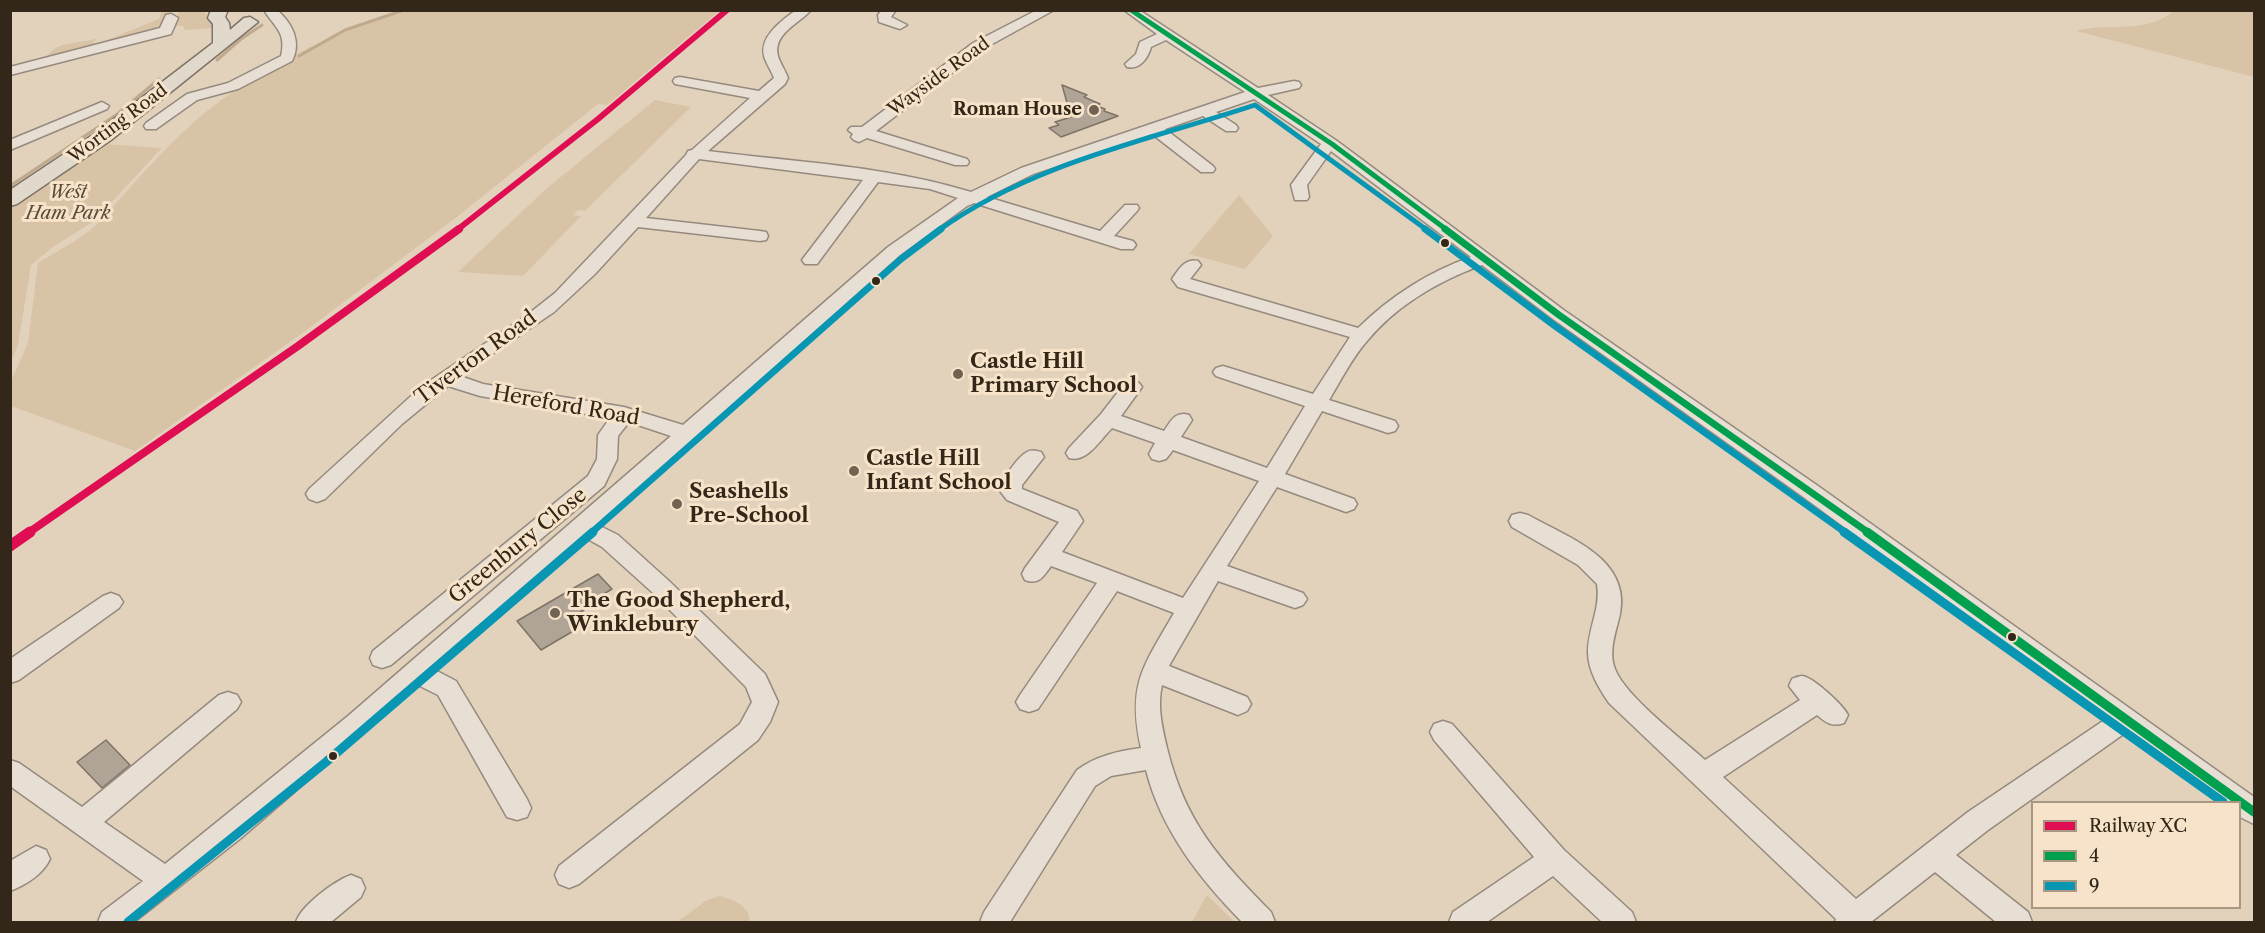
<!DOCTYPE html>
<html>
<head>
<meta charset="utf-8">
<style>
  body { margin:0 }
  #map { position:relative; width:2265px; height:933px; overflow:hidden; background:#e2d2bc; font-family:"Libre Caslon Text",serif }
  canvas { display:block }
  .frame { position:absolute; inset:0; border:12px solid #322718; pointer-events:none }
  .legend { position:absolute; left:2031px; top:801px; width:210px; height:108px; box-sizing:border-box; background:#f6e3ca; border:2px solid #a89883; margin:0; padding:8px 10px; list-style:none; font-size:18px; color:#322718 }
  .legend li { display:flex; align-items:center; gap:12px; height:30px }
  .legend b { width:30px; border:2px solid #a89883 }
</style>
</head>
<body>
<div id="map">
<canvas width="2265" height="933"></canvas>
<div class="frame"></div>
<ul class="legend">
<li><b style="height:8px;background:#df0d52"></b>Railway XC</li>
<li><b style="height:8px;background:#02a04e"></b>4</li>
<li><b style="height:8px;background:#0896b3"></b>9</li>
</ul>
</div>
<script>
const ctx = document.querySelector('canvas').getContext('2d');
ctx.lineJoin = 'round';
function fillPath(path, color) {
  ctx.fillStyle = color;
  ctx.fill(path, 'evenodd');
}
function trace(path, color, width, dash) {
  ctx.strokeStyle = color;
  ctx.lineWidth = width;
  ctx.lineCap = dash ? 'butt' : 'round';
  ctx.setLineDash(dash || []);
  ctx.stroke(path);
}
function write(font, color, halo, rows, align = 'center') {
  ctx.font = font + ' "Libre Caslon Text",serif';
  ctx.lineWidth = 6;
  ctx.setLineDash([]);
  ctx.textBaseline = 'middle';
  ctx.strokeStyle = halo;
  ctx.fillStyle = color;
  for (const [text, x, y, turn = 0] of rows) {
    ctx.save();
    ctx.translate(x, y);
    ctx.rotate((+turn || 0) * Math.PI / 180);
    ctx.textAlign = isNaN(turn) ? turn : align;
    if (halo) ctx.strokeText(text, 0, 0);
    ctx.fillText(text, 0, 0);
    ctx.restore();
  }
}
const green = new Path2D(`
  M204 10 213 28 185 30 183 26H174L179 11Z
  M2174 10 2254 11V77L2076 31C2107 22 2148 35 2174 10Z
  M162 11H172C169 16 166 22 161 26 143 39 82 50 58 56L48 55C59 40 83 44 98 38L93 42 97 44 159 19Z
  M401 11H719L607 105 598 104 453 220 304 332 135 451 11 406V381L28 343 38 263C58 250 86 237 102 219 135 182 168 143 207 111 264 66 332 33 401 11Z
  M655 100 691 107 585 211 578 210 573 215 581 216 523 276 458 272 546 189Z
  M105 144 162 148 94 221 53 247 31 265 18 345 11 361V206Z
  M1239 195 1273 236 1245 269 1189 254Z
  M1207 895 1235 922H1192Z
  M720 896C735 901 749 905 750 922H677L707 900Z`);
const stream = new Path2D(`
  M299 56 345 30 404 10
  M217 60 241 39 262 25
  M10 186 116 115 159 79`);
const building = new Path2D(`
  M1062 85 1087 95 1084 97 1100 104 1097 106 1105 109 1104 111 1118 116 1061 137 1049 128 1059 125 1055 122 1071 117Z
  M598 574 612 589 582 607 584 610 574 616 576 618 568 622 575 630 541 650 517 621Z
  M106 740 130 765 102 788 77 762Z`);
const minor = new Path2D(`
  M264 10H277C292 23 302 42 292 61L238 89 197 100 156 129H146L144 126 146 123 187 94 228 83 281 56C287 32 274 27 264 10Z
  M796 10H811C800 23 772 34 778 56 780 63 785 70 788 78L785 84 708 151C795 162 887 166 971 192L1021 168 1245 92 1166 40 1151 47C1148 58 1140 70 1127 67L1125 64 1136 54 1140 42 1157 34 1124 10H1139L1258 88 1294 81 1299 82 1301 85 1299 88 1268 95 1337 141 1565 311 1818 486 2254 797V824L2240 817V802H2220L2125 733 1988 830 1956 855 2028 912 2032 922H1996L1935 872 1871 922H1835L1836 919 1609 703C1599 688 1588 671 1588 652 1588 628 1601 608 1597 584L1578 565 1512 527 1509 521 1512 515 1520 513 1528 515C1567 537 1631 558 1620 614 1616 632 1608 651 1615 669 1625 696 1682 739 1705 760L1800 700 1789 686 1792 679C1794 678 1800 676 1802 676 1813 677 1843 705 1848 715L1844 723C1832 727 1826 723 1817 715L1723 777 1856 899 1968 812 2106 719 1802 496 1553 319 1482 265C1438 281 1396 306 1367 341 1352 358 1341 380 1329 400L1395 421 1398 426 1395 431 1388 433 1322 411 1285 474 1354 499 1357 504 1354 509 1346 512 1277 487 1227 566 1303 593 1307 599 1303 605 1295 608 1218 581 1170 664 1169 666 1247 697 1251 704 1247 711 1238 715 1162 685C1157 706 1162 727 1167 748 1185 822 1219 859 1271 912L1275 922H1242C1200 879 1161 830 1146 770L1111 776 1095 786 1010 922H980L984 912 1077 770C1096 756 1118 751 1141 748 1127 684 1143 667 1174 613L1117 591 1038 709 1029 712 1020 709 1016 702 1020 695 1097 583 1051 566C1043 577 1039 585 1025 580L1022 574 1025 568 1059 522 1007 500 1000 491C1002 480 1017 457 1027 452 1032 449 1037 451 1041 452L1044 457 1022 485V489L1077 511 1083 521 1062 552 1183 598 1259 481 1173 450 1166 459 1159 461 1152 459 1149 454 1155 443 1112 428C1100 440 1087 463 1069 458L1066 453 1069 448 1101 414 1125 383 1132 381 1139 383 1142 387 1121 416 1164 431C1171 421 1175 411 1189 415L1192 420 1181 437 1267 468 1305 406 1216 376 1213 372 1216 368 1223 366 1313 394 1350 337 1178 287 1172 279C1179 269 1185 258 1198 261L1201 265 1190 279 1358 328C1391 296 1428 272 1471 257L1331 151 1307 185 1309 197 1307 200H1295L1291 185 1321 144 1254 99 1216 112 1236 125 1238 128 1236 131H1226L1203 116 1165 129 1213 166 1215 169 1213 172H1201L1152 134 1033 174 987 197 1100 231 1125 205H1137L1139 208 1137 211 1114 236 1133 241 1136 245 1133 249H1121L974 203 967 206 900 255 598 525 618 535 669 581 765 674 778 702 770 722 758 740 579 884 569 888 559 884 555 875 559 866 740 724 752 702 746 687 653 593 602 547 584 537 435 670 456 681 527 799 531 808 527 817 517 820 507 817 438 695 418 685 241 838 134 922H98L102 912 143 881 10 786V760L19 763 82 807 219 695 228 692 237 695 241 702 237 709 104 822 165 864 348 716 671 436 629 422 618 436 617 459 604 486 391 665 382 668 373 665 370 658 373 651 588 476 597 459 598 435 610 418 480 396 448 386 402 424 325 499 317 502 309 499 306 494 309 489 421 387 527 315 555 293 686 155 688 151 692 150 750 98 675 84 673 81 675 78 680 77 759 91 774 78C771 70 766 63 764 56 759 36 783 20 796 10ZM699 159 863 180 802 260 805 264H817L878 182 930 189 958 198 888 247 683 425 624 407 483 384 460 376 554 312 595 274 638 227 760 241 766 240 768 236 766 232 760 231 646 218Z
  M882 10H896L891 17 907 25 900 29 879 22 878 15Z
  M1037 10H1054L983 49 876 131 967 159 969 162 967 165H955L867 138 859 142 854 140 851 137 853 134 848 130 851 127H862L973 43Z
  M171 14 178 18 171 34 10 75V67L160 28 166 15Z
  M102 102 109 106 107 109 10 150V140Z
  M111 593 119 596 123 602 119 608 19 680 10 683V659L103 596Z
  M1443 721 1452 724 1564 850 1632 912 1636 922H1602L1553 876 1487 922H1449L1453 912 1534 857 1434 740 1430 732 1434 724Z
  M36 846 46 850 50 859C43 874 26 885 10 891V861Z
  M351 875 361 879 365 888 361 897 331 922H296C301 906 334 881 351 875Z`);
const major = new Path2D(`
  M211 10H228L225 17 229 23 230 30 244 18 250 17 258 22 111 140 17 204 10 206V190L97 132 213 43V24L208 18Z`);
const bus1Far2 = new Path2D(`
  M1131 10 1332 144 1447 230`);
const bus1Far1 = new Path2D(`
  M1445 229 1559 315 1869 533`);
const bus1 = new Path2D(`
  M1867 532 2254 812`);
const bus2Far2 = new Path2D(`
  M939 230C1031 164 1149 140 1255 105L1427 230`);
const bus2Far1 = new Path2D(`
  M1425 229 1555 326 1846 533
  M591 533 901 259 941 229`);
const bus2 = new Path2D(`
  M1844 532 2223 802
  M128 922 326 762 593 532`);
const rail1Far2 = new Path2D(`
  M457 230 598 119 727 10`);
const rail1Far1 = new Path2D(`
  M28 533 298 346 459 229`);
const rail1 = new Path2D(`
  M10 546 30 532`);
const markers = [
  [1094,110,6,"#706351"],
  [1445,243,5,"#322718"],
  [876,281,5,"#322718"],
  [958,374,6,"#706351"],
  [854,471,6,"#706351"],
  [677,504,6,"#706351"],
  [555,613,6,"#706351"],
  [2012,637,5,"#322718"],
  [333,756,5,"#322718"]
];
const farStreetnames = [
  ["Wayside Road",939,77,-36],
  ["Worting Road",118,124,-37]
];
const farPoinames = [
  ["Roman House",1082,110]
];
const farParknames = [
  ["West",68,193],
  ["Ham Park",68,214]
];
const streetNames = [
  ["Tiverton Road",476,358,-36],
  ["Hereford Road",566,406,10],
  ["Greenbury Close",518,546,-39]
];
const poiNames = [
  ["Castle Hill",970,362],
  ["Primary School",970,386],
  ["Castle Hill",866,459],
  ["Infant School",866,483],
  ["Seashells",689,492],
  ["Pre-School",689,516],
  ["The Good Shepherd,",567,601],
  ["Winklebury",567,625]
];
fillPath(green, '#d9c3a6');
trace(stream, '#bfaa8e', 3);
fillPath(building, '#afa495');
trace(building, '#7d7366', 1.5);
trace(minor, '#958a7d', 3);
trace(major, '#7d7366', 3);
fillPath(minor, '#e7dfd4');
fillPath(major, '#e2d9cd');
trace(bus1Far2, '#02a04e', 5);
trace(bus1Far1, '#02a04e', 7);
trace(bus1, '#02a04e', 9);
trace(bus2Far2, '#0896b3', 5);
trace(bus2Far1, '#0896b3', 7);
trace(bus2, '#0896b3', 9);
trace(rail1Far2, '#df0d52', 6);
trace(rail1Far1, '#df0d52', 8);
trace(rail1, '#df0d52', 11);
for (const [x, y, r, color] of markers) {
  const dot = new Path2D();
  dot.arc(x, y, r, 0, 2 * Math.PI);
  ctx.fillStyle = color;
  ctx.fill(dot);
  trace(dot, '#f6e3ca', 2);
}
write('18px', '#322718', '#f6e3ca', farStreetnames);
write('bold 18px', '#322718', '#f6e3ca', farPoinames, 'right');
write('italic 18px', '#5a4b37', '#f6e3ca', farParknames);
write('21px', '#322718', '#f6e3ca', streetNames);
write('bold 21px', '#322718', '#f6e3ca', poiNames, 'left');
</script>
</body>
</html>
